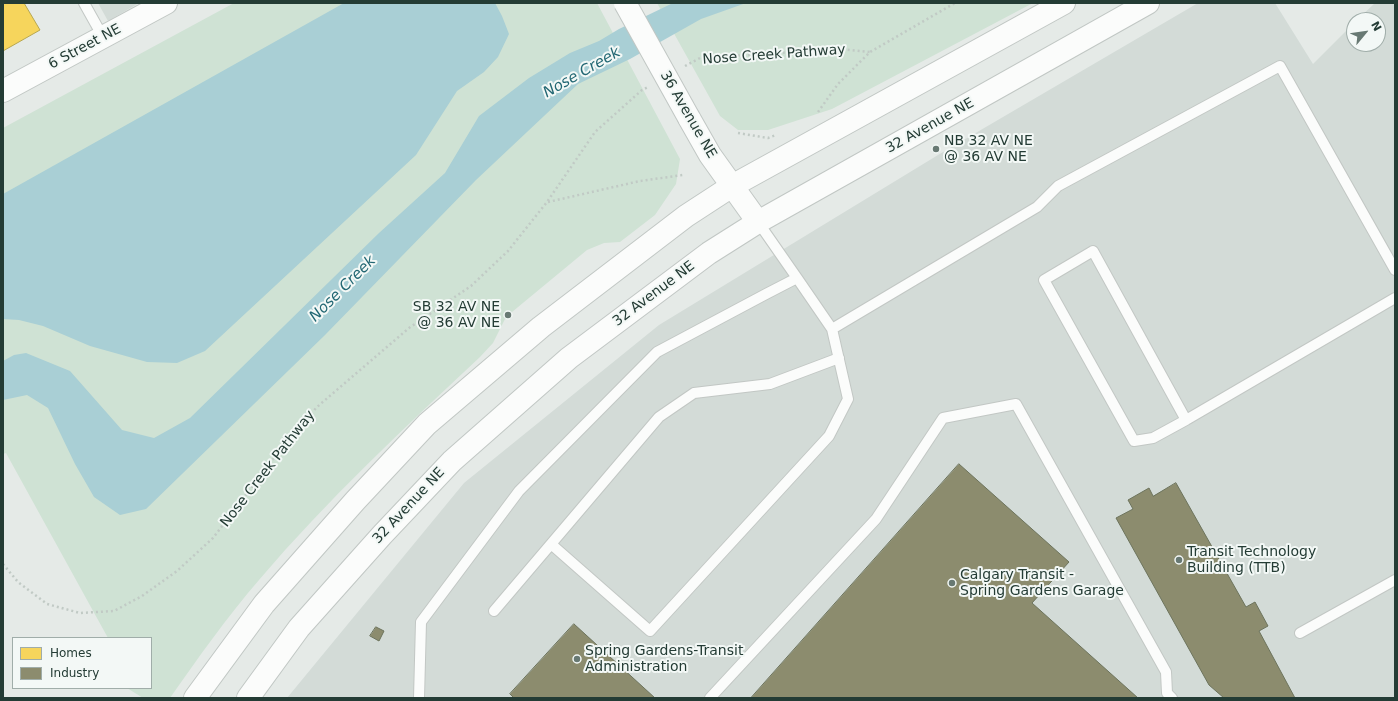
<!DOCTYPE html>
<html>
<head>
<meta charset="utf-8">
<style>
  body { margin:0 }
  #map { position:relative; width:1398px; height:701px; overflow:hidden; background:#e5eae7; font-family:"DejaVu Sans",sans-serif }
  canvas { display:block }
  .frame { position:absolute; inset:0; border:4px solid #243c35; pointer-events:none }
  .legend { position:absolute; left:12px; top:637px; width:140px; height:52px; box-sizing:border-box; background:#f3f8f6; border:1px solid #a0ada9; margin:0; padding:5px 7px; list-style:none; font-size:12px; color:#243c35 }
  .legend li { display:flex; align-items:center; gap:8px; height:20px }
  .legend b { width:20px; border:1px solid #a0ada9 }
  .north { position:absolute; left:1346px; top:12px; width:40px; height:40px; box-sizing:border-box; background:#f3f8f6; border:1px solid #a0ada9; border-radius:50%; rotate:61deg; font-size:11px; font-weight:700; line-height:16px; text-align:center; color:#243c35 }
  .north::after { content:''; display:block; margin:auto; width:14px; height:18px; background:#687973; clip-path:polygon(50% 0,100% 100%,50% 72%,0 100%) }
</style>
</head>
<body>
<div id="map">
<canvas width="1398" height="701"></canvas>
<div class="frame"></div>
<ul class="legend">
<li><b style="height:11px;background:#f6d55c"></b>Homes</li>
<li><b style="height:11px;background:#8c8c6e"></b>Industry</li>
</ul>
<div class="north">N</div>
</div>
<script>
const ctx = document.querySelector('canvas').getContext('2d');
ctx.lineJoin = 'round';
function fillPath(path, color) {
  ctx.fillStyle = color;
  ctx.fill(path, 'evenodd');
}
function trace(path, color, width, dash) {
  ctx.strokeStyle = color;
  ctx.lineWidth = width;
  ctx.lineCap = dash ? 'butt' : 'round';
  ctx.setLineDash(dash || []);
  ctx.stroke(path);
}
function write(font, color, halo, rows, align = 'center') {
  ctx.font = font + ' "DejaVu Sans",sans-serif';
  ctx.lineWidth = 4;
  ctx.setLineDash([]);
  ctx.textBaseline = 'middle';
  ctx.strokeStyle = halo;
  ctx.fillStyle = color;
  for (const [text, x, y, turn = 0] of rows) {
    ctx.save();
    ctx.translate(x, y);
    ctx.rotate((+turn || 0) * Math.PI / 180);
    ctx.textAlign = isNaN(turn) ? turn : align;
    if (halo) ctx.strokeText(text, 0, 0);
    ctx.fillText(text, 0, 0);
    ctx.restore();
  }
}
const built = new Path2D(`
  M98 3H139L108 21Z
  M1198 3H1275L1313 64 1354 23V44H1378V20H1357L1375 3H1395V698H287L464 483 659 325 938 155Z`);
const green = new Path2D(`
  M234 3H597L680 159 676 184 655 215 620 242 604 243 587 250 506 317 493 343 480 357C404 428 327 500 259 580 227 617 198 658 170 698H143L127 688H151V638H108L6 453 3 454V128Z
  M657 3H1033L832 109 768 130H738L720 116Z`);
const water = new Path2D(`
  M344 3H495L502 16 509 34 498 57 484 72 457 91 416 155 205 351 177 363 147 362 90 346 43 326 19 320 3 319V194Z
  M673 3H746L701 19 630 59 578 84 476 180 325 335 146 509 120 515 94 497 75 464 48 408 27 395 3 400V361L14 355 26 353 70 371 122 430 154 438 190 418 379 233 445 173 479 116 529 78 570 53 599 41 619 29Z`);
const homes = new Path2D(`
  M3 3H24L40 30 3 51Z`);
const industry = new Path2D(`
  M959 464 1069 562 1032 603 1138 698H751Z
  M1176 483 1246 607 1255 602 1268 626 1259 631 1295 698H1224L1209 685 1116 518 1133 509 1128 500 1149 488 1153 496Z
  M574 624 655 698H514L510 694Z
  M376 627 384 631 379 641 370 636Z`);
const path = new Path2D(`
  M685 66 700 58 841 49 870 52
  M818 112 838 84 870 52 955 3
  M738 133 768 138 776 135
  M548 202 640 181 683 175
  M3 564 18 582 47 604 80 613 114 611 142 596 177 571 213 538 283 446 317 407 409 328 471 286 508 251 547 202 595 132 642 90 648 87`);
const lane = new Path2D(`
  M84 3 103 37
  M832 329 1037 207 1058 186 1280 66 1395 270
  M1186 420 1093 251 1044 280 1134 441 1153 438 1186 420 1395 298
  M551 544 650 631 829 436 848 399 832 329 797 278
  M494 611 659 417 694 393 770 384 839 358
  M1300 633 1395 580
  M419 698 421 622 519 491 657 352 766 294 797 278 758 222
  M710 698 876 519 943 418 1016 404 1166 672 1167 693 1172 698`);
const secondary = new Path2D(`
  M3 91 166 3
  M689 118 710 155 758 222
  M195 698 264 604 355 501 427 424 541 327 686 216 732 186 1064 3
  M248 698 299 628 382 535 452 461 569 358 709 253 758 222 1148 3`);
const secondaryBridge = new Path2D(`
  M625 3 689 118`);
const markers = [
  [936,149,4,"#687973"],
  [508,315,4,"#687973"],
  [1179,560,4,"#687973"],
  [952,583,4,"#687973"],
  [577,659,4,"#687973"]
];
const streetNames = [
  ["6 Street NE",85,47,-28],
  ["Nose Creek Pathway",774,55,-4],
  ["36 Avenue NE",688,115,60],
  ["32 Avenue NE",930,126,-29],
  ["32 Avenue NE",654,294,-37],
  ["Nose Creek Pathway",268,469,-52],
  ["32 Avenue NE",409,506,-47]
];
const poiNames = [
  ["NB 32 AV NE",944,141],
  ["@ 36 AV NE",944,157],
  ["SB 32 AV NE",500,307,"right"],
  ["@ 36 AV NE",500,323,"right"],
  ["Transit Technology",1187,552],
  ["Building (TTB)",1187,568],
  ["Calgary Transit -",960,575],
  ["Spring Gardens Garage",960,591],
  ["Spring Gardens-Transit",585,651],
  ["Administration",585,667]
];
const waterNames = [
  ["Nose Creek",582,73,-30],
  ["Nose Creek",343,289,-45]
];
fillPath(built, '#d3dbd7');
fillPath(green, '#cfe2d4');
fillPath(water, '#a9cfd5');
fillPath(homes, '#f6d55c');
trace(homes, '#b7a750', 1);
fillPath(industry, '#8c8c6e');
trace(industry, '#6d745d', 1);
trace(lane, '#c2c7c4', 12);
trace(secondary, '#c1c7c4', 24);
trace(path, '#c1cac5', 2.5, [2, 3]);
trace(lane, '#fbfcfb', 10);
trace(secondary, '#fbfcfb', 22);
trace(secondaryBridge, '#c1c7c4', 24, []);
trace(secondaryBridge, '#fbfcfb', 22);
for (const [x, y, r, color] of markers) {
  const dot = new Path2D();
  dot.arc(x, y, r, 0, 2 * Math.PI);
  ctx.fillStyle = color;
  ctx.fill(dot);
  trace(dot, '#f3f8f6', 1.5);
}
write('14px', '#243c35', '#f3f8f6', streetNames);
write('14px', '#243c35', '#f3f8f6', poiNames, 'left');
write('italic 15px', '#226773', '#f3f8f6', waterNames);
</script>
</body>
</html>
